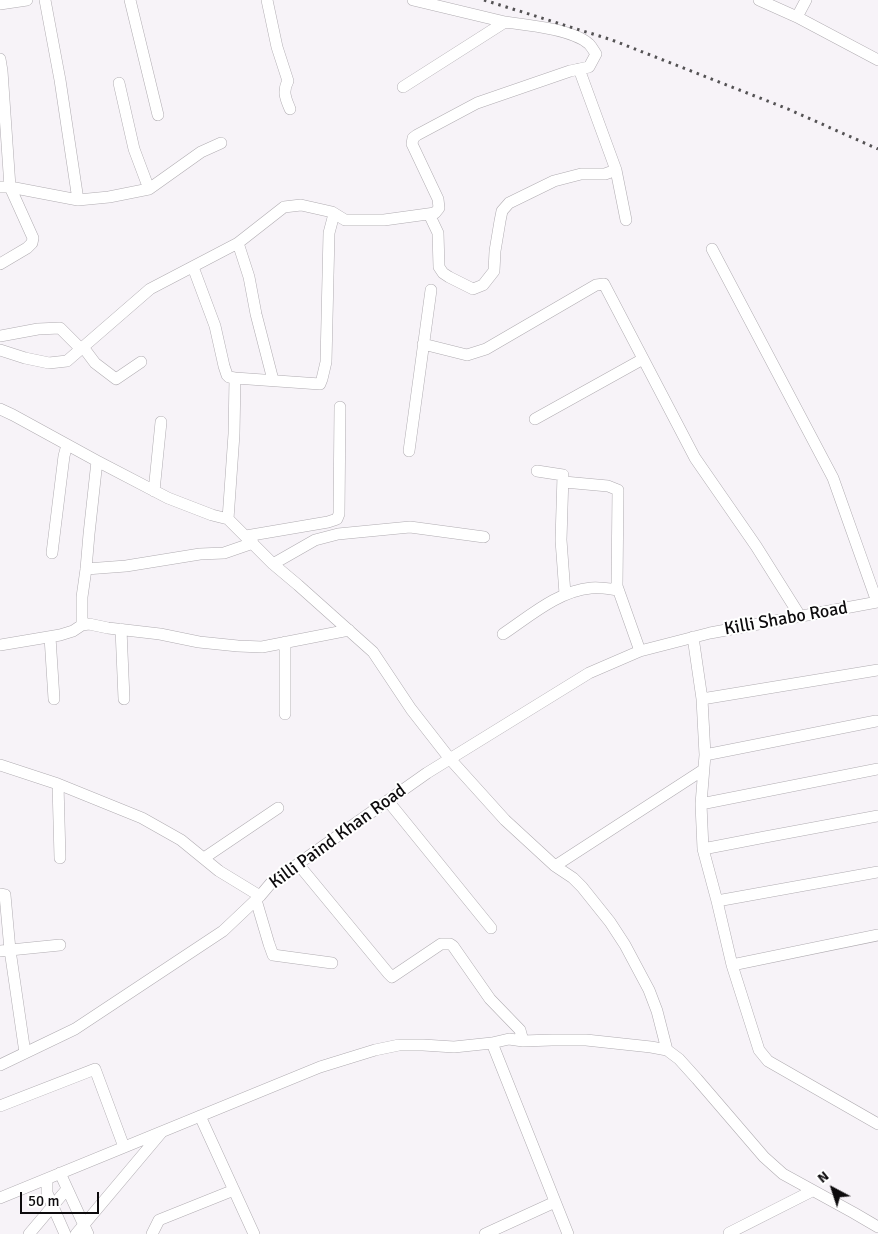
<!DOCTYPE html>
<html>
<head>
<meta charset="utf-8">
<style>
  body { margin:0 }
  #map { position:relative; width:878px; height:1234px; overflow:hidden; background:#f7f3f8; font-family:Signika,sans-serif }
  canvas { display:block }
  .north { position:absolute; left:808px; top:1164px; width:50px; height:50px; -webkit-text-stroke:4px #fff; paint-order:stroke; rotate:320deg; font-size:14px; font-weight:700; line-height:20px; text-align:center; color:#0d0b0d }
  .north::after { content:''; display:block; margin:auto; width:18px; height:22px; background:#0d0b0d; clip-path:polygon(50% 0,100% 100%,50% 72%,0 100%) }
  .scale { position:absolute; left:20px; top:1192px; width:79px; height:22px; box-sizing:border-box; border:2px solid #0d0b0d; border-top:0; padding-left:6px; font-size:15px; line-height:18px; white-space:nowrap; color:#0d0b0d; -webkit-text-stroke:4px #fff; paint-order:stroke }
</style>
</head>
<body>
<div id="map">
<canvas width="878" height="1234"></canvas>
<div class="north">N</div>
<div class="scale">50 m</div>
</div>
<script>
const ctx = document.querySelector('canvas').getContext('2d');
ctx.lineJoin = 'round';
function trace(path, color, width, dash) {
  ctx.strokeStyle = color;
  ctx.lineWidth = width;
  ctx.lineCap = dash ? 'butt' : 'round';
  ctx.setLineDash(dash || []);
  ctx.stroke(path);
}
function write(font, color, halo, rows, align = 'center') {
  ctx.font = font + ' Signika,sans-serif';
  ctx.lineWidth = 4;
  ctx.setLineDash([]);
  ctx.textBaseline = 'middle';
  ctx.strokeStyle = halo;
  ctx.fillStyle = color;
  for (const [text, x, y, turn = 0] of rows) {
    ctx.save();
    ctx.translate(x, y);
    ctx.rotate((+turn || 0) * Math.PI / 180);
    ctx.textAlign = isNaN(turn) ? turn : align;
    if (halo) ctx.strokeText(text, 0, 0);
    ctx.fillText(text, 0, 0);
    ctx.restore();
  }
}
const minor = new Path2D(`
  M45 0 60 80 78 200
  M130 0 158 115
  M267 0 277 47 288 81C282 92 286 99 290 109
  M413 0 505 22
  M759 0 797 17 878 60
  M0 4 27 0
  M797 17 806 0
  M0 59 2 71 10 187 33 238 32 243 27 248 0 264
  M579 69 616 170 626 220
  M119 83 134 149 149 189
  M0 187H10L78 200 109 197 149 189 201 152 221 143
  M429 214 438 233 439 267 443 273 449 277 473 289 483 285 494 271 495 251 500 221 502 211 509 203 554 181 581 174H605L616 170
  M238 243 249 277 256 314 273 380
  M712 249 833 478 877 602
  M193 267 215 326 224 366 227 375 229 377 235 378 320 384 322 379 326 362 329 233 334 214
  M0 336 38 329 60 328 81 349
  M423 344 467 355 486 349 596 285 604 284 695 458 756 546 800 616
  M83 347 95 363 116 379 141 362
  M0 350 25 358 49 363 67 361 150 289 238 243 284 207 301 205 332 212 345 220H384L435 213 439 208 438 199 412 144 413 138 417 135 477 103 570 71 589 67 596 54C594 51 592 47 589 44 572 29 527 25 505 22L403 87
  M0 409 13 415 97 461 168 498 212 515 228 519 273 564 298 585 373 652 411 709 450 759 505 820 555 866 573 878 582 887 610 922 625 945 649 990 657 1011 667 1050
  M535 419 643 359
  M409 451 431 290
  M537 471 563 475 561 540 565 594
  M564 482 608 486 618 490 617 586 640 651
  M154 491 161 422
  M228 519 234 434 235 378
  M246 536 328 522 337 519 339 514 340 407
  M52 553 64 456 67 445
  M273 564 315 540 338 534 410 527 484 537
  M86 569 126 566 200 554 224 553 253 543
  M82 625V597L86 569 89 534 97 461
  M121 629 124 699
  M503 634C530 616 558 591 591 588 600 587 610 589 618 590
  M50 637 54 699
  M693 637 702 699 705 755 701 804 703 849 717 901 732 965 759 1050 768 1061 878 1124
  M285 642V714
  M0 645 60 635 73 631 82 625 89 624 108 628 160 634 199 642 238 646 262 647 349 630
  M702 699 878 670
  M705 755 876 721
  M0 765 58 784 142 818 181 840 219 871 260 896
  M58 784 60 858
  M388 801 491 928
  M701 804 878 769
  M703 849 765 837 878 816
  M204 858 278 808
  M298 864 388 973 392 977 441 944H450L453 946 490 999 520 1030 523 1041
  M555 866 703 770
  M0 894 5 895 10 950 25 1053
  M256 900 269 944 273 955 332 963
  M717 901 878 872
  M0 951 60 945
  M732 965 878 935
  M492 1043 568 1234
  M0 1065 75 1029 223 931 260 896 271 883 427 773 589 673 640 651 710 633 878 602
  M0 1106 95 1069 124 1147
  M200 1116 254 1234
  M60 1173 88 1234
  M47 1179V1193L65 1234
  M0 1198 320 1067 375 1050 399 1045H423L454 1047 492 1043 509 1039 523 1041 552 1040H586L651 1047 667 1050 679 1059 697 1079 764 1157 783 1174 854 1213 878 1227
  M729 1233 812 1191
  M29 1234 67 1189
  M76 1234 161 1133
  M152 1234 159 1220 234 1190
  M485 1234 555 1202`);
const rail = new Path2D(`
  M484 0 612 40 788 109 878 149`);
const streetNames = [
  ["Killi Shabo Road",786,619,-10],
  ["Killi Paind Khan Road",338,837,-36]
];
trace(minor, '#b0acb1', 12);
trace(minor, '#fff', 11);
trace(rail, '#545254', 3, [2.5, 5]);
write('18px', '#0d0b0d', '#fff', streetNames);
</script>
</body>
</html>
